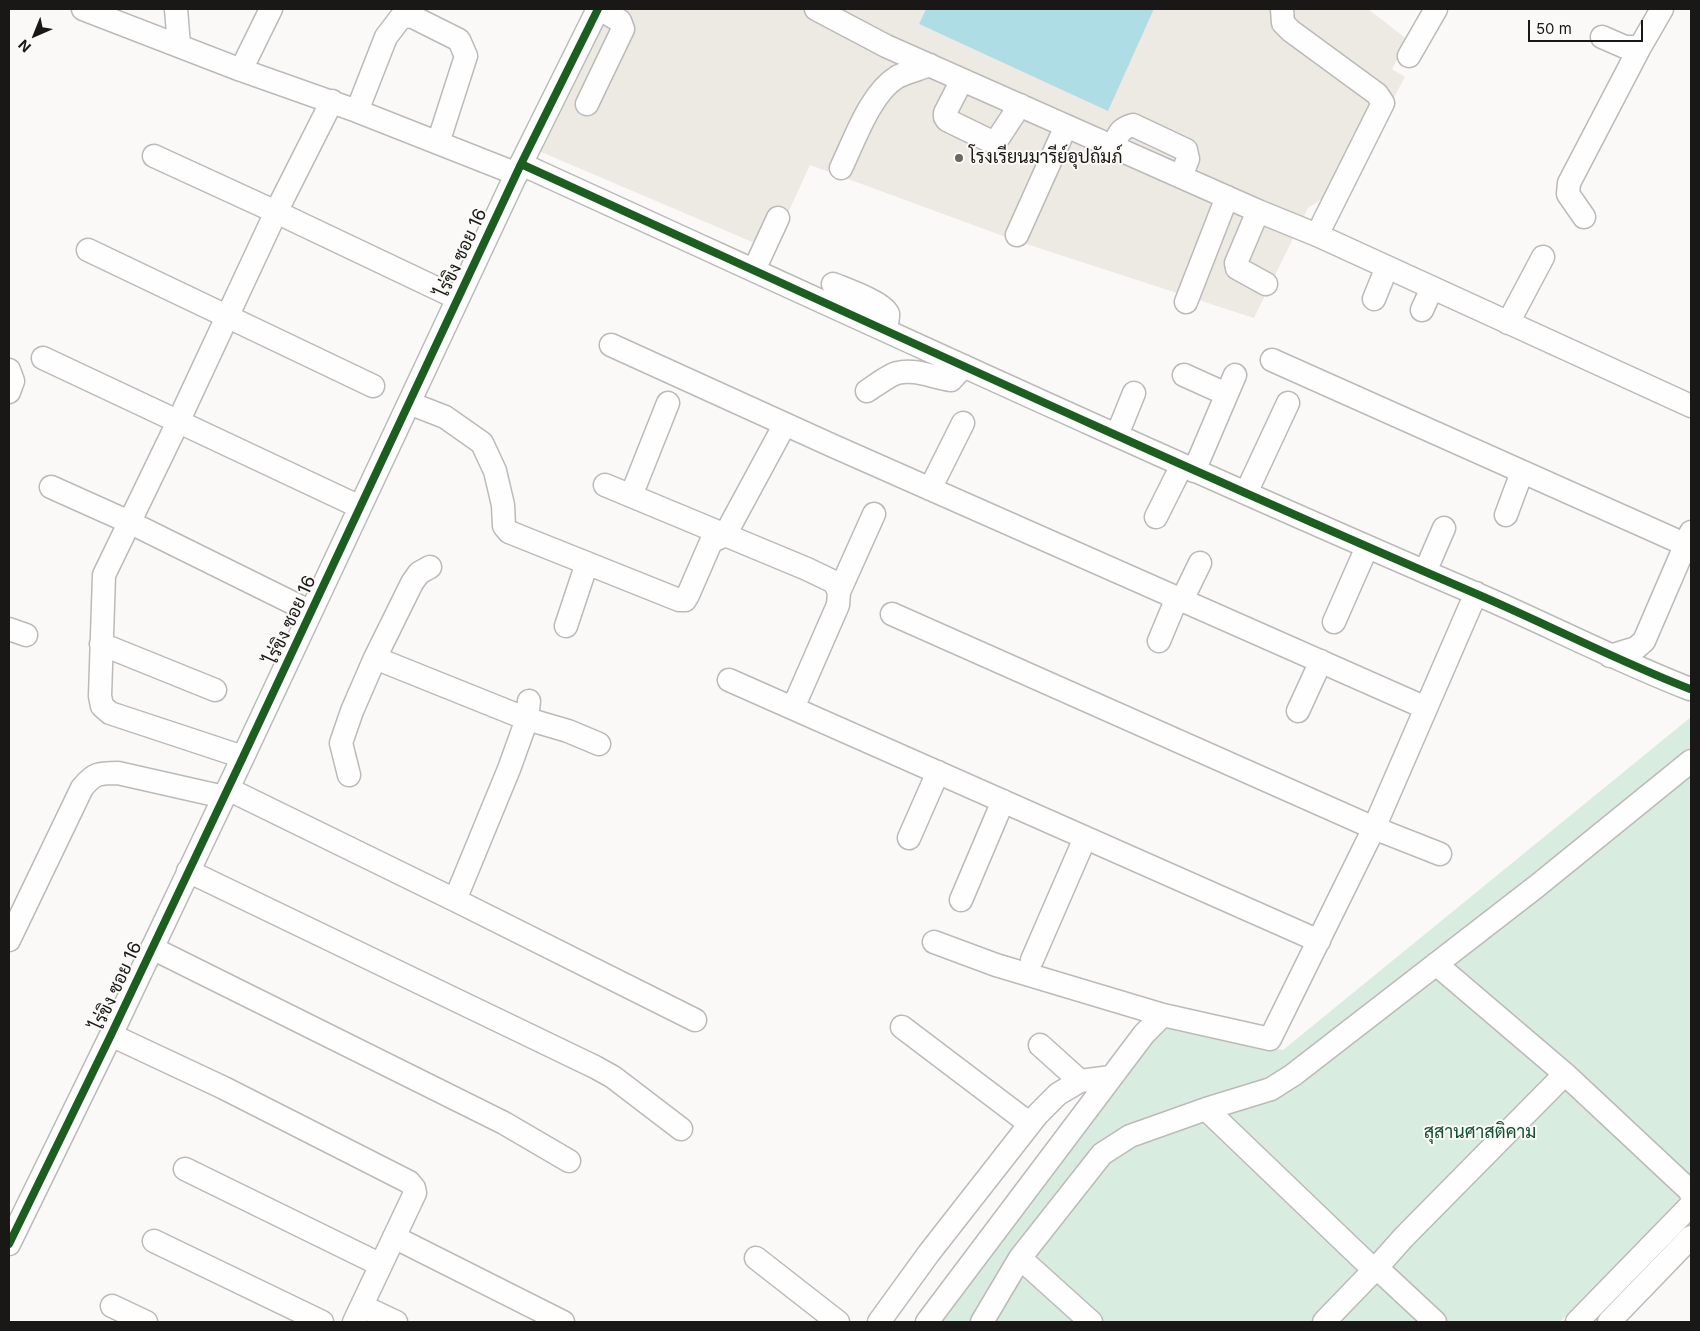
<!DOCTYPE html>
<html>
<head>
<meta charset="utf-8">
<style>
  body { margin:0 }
  #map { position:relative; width:1700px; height:1331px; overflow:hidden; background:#fbf9f7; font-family:Inter,sans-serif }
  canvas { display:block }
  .frame { position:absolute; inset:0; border:10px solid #191817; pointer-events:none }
  .north { position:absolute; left:10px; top:10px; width:50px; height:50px; -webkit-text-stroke:4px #fcfaf6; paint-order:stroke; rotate:224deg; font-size:14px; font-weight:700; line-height:20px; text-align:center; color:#191817 }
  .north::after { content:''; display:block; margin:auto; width:18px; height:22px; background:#191817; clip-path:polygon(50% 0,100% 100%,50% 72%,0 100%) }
  .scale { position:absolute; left:1528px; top:20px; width:115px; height:22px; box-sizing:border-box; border:2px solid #191817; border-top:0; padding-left:6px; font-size:15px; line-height:18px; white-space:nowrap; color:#191817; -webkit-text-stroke:4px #fcfaf6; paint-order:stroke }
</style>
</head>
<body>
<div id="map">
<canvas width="1700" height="1331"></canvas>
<div class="frame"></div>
<div class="north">N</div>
<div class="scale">50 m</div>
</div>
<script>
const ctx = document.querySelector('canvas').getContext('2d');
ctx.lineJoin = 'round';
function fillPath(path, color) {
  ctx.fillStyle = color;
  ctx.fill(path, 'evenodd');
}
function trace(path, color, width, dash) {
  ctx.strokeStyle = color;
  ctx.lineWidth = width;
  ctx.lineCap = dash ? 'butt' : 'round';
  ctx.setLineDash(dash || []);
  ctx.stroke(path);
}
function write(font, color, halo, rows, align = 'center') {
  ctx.font = font + ' Inter,Sarabun,sans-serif';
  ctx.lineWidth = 4;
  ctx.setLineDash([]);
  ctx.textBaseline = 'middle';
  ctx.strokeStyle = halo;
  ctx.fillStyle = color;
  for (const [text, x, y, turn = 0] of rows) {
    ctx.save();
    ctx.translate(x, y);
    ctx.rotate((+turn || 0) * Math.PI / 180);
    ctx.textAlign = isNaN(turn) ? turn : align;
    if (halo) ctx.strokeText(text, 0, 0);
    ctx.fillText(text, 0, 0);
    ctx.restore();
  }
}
const built = new Path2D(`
  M602 9H926L919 24 1108 110 1154 9H1368L1408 40 1392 69 1405 77 1335 207 1320 200 1308 208 1254 318 1014 240 810 165 771 250 539 151Z`);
const green = new Path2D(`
  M1691 717V1188L1560 1322H932L1152 1030 1170 1021 1283 1050Z`);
const water = new Path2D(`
  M926 9H1154L1108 111 919 24Z`);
const minor = new Path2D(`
  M83 9 241 70 357 111 517 174
  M176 9 179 45
  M816 9 886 46 1258 211 1317 235 1691 406
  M1282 9 1283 23 1291 31 1377 94 1383 103 1317 235
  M1602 37 1625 47H1640L1662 9
  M1409 56 1436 9
  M241 70 271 9
  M962 80 945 113V117L947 120 988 140 994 141 999 137 1020 105
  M587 104 623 29 620 21 600 9
  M357 111 386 37 402 16 413 17 459 40 466 56 438 143
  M1113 146C1119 134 1119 129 1133 125L1186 150 1188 159 1181 176
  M154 156 276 212 457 298
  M521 164C837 308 1153 455 1472 592 1545 623 1615 660 1690 689
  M841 168C855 139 870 94 897 77 907 72 920 69 930 65
  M1258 211 1236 263 1237 268 1266 284
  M1584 217 1568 194 1569 183 1640 47
  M1017 235 1066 126
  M88 250 373 386
  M754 270 778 218
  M833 284C845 289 885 303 888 314 889 319 886 325 885 330
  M1374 299 1387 267
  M1186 302 1227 197
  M1422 310 1432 288
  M1508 323 1543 257
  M611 345 831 445 1426 708
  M43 358 360 507
  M1272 360 1691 547
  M9 370 13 381 9 392
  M1184 375 1226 394
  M867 391C875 386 889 375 897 373 915 368 934 378 951 380L964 366
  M409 403 445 417 482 443 495 471 503 505 504 526 509 532 679 600H685L688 595 711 542 725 535 785 424
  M1117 435 1134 393
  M1194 471 1235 375
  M605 485 807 569 834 582 839 592 838 605 793 708
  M51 487 129 522 311 612
  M930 489 963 423
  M1246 493 1288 403
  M631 496 668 403
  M1506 515 1522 472
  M1156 517 1182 465
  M1425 572 1444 528
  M839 592 874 514
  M1182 600 1200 563
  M892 614 1374 828 1440 854
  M1334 622 1367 547
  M566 626 587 563
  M9 629 26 635
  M1159 641 1177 598
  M101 644 215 690
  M1610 656 1636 648 1644 641 1691 532
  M375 658 527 719 568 731 599 744
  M729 680 1319 941
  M1298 711 1321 661
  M243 757 110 713 102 706 100 696 104 575 178 422 276 212 332 101
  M349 775 341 743 352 711 375 658 412 583 419 573 430 567
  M228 789 455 900 695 1020
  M909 838 938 772
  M188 871 595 1067 613 1077 681 1129
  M455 900 509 769 527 719 529 701
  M961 900 1003 801
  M9 940 82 788C94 773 99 773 118 773L224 797
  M934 942 996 965 1163 1015
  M152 948 504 1123 569 1161
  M1032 960 1085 838
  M1436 964 1565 1074 1689 1190 1691 1194
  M902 1027 1030 1124
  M111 1035 224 1088 409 1182 414 1188 415 1193 354 1322
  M1040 1045 1080 1081
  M1206 1109 1374 1270
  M185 1169 381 1265
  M394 1237 563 1322
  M154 1241 322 1322
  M9 1244 111 1035 243 757 521 164 598 9
  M756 1258 838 1322
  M1020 1258 1091 1322
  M1377 1268 1435 1322
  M112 1306 146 1322
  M362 1306 396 1322
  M879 1322 929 1253 1037 1115 1058 1094 1080 1081 1111 1077
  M927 1322 1144 1034 1163 1015 1270 1039 1374 828 1476 593
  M982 1322 1020 1258 1102 1154 1130 1136 1206 1109 1271 1089 1293 1075 1537 886 1691 761
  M1324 1322 1379 1265 1404 1237 1565 1074
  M1577 1322 1691 1205
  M1609 1322 1691 1237`);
const cycleway = new Path2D(`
  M521 164C837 308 1153 455 1472 592 1545 623 1615 660 1690 689
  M9 1244 111 1035 243 757 521 164 598 9`);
const markers = [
  [959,158,5,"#686765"]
];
const poiNames = [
  ["โรงเรียนมารีย์อุปถัมภ์",969,158]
];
const streetNames = [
  ["ไร่ขิง ซอย 16",462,253,-65],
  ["ไร่ขิง ซอย 16",291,620,-65],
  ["ไร่ขิง ซอย 16",117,986,-65]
];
const parkNames = [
  ["สุสานศาสติคาม",1480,1133]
];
fillPath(built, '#ede9e3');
fillPath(green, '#d8ede0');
fillPath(water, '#afdde6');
trace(minor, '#bcbab9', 25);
trace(minor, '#fefefe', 22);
trace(cycleway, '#1b5e20', 8);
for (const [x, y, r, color] of markers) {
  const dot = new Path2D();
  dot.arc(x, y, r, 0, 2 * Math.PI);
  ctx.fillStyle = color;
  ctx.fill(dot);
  trace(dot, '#fcfaf6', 2);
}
write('18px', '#191817', '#fcfaf6', poiNames, 'left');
write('18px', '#191817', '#fcfaf6', streetNames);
write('18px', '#0e5035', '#fcfaf6', parkNames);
</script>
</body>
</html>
